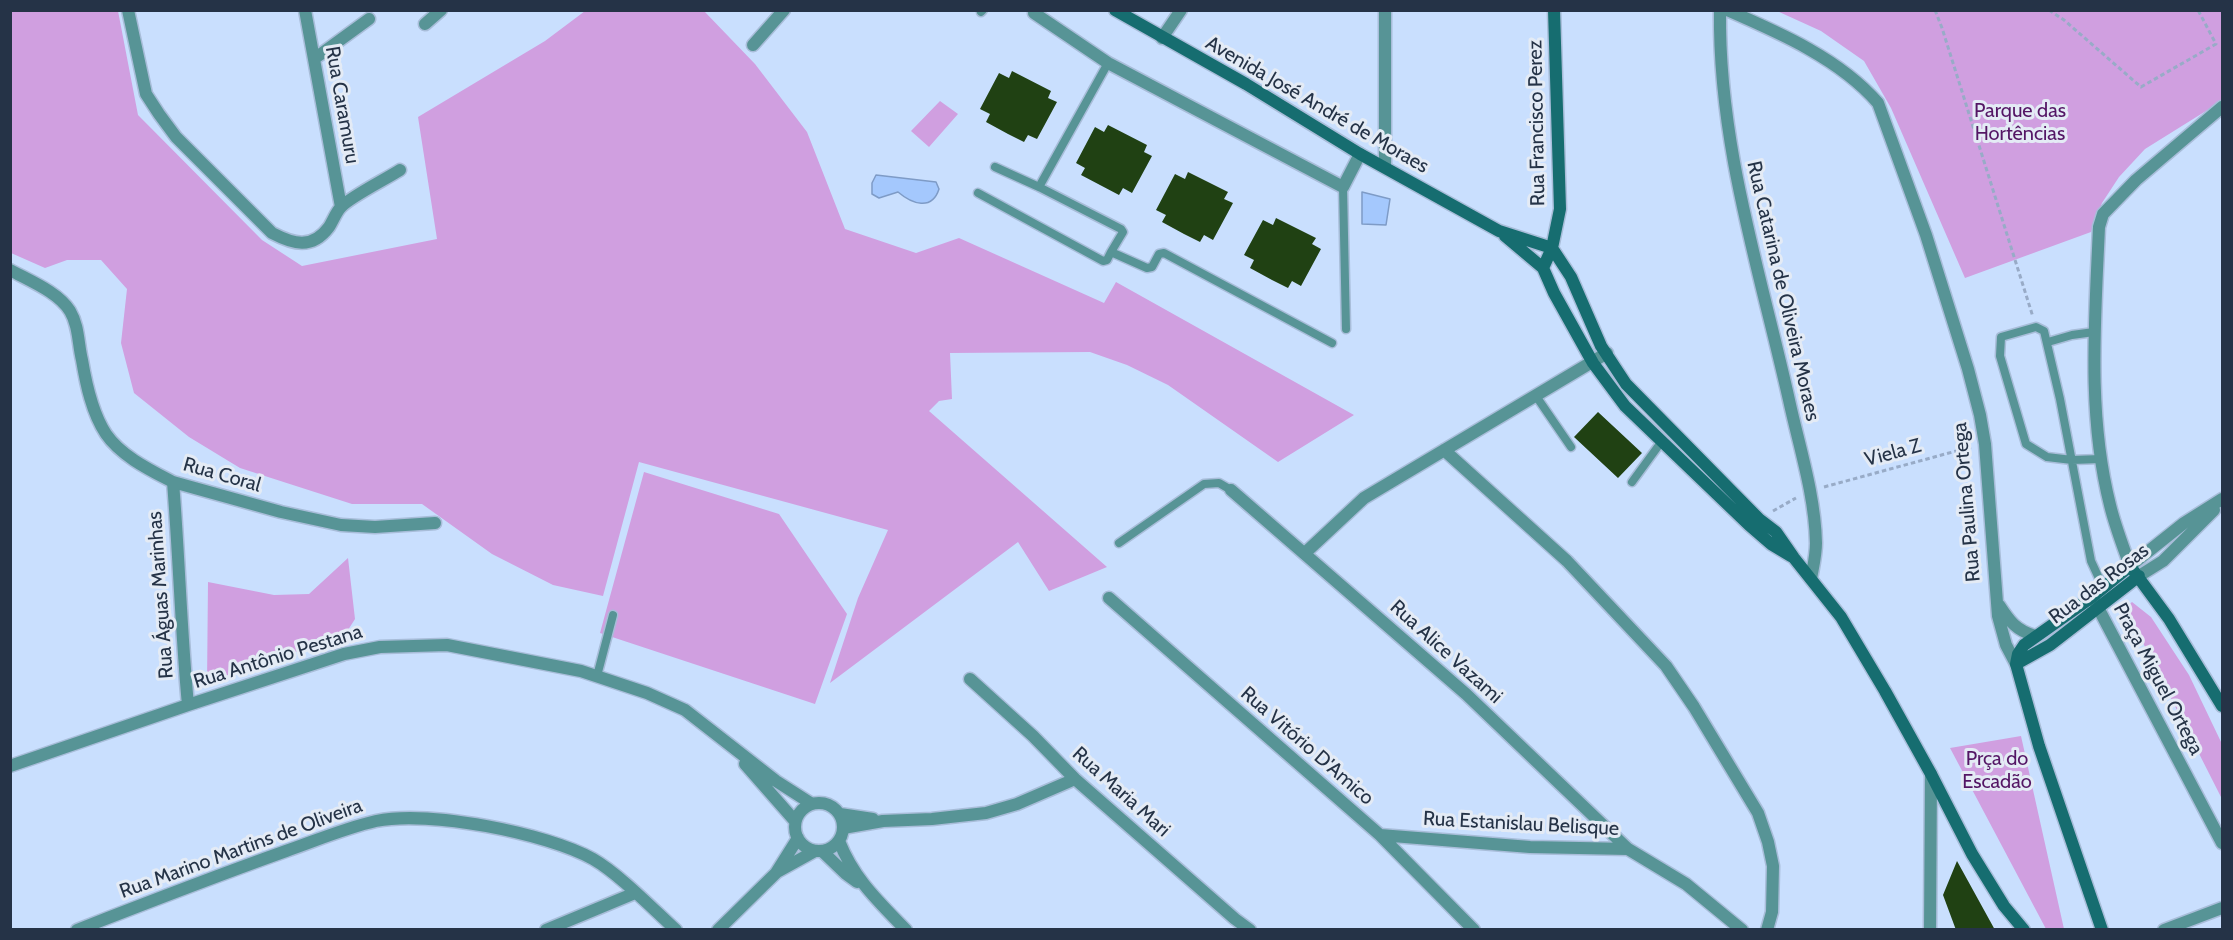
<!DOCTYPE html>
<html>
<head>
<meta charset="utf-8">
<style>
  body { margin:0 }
  #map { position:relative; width:2233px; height:940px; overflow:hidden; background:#c9dffe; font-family:Cabin,sans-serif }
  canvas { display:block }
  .frame { position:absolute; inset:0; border:12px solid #253347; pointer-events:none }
</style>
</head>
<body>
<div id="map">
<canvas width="2233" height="940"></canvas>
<div class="frame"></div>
</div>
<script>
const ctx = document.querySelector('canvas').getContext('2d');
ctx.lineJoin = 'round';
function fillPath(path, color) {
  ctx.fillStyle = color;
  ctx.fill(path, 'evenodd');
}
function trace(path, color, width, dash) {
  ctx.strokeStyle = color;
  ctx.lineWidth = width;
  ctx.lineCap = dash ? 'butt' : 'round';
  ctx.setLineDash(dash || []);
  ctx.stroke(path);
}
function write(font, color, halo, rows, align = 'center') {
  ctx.font = font + ' Cabin,sans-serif';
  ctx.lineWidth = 6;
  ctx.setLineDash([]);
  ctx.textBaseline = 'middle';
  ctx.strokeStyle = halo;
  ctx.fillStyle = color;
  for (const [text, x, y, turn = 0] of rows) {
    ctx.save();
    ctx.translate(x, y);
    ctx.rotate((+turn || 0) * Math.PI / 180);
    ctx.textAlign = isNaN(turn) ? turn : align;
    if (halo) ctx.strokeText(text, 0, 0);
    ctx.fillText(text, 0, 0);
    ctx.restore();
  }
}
const green = new Path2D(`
  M11 10 118 11 138 115 262 240 302 266 437 239 418 117 545 41 585 11H704L755 64 807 132 845 229 916 253 959 238 1104 303 1116 282 1354 415 1278 462 1168 385 1127 365 1090 352 950 353 952 399 939 401 929 411 1107 567 1049 591 1018 542 830 683 858 598 888 530 639 462 603 596 553 585 492 554 422 504H352L240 468 189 437 134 393 121 343 127 289 101 260H67L45 268 11 253Z
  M1777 11H2222V101L2145 149 2119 177 2102 203 2091 232 1965 278 1891 108 1864 61 1821 31Z
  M940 101 958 114 929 147 911 131Z
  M644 472 779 514 847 614 815 704 600 633Z
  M348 558 355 619 348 630 318 638 299 651 207 684 208 582 274 595 309 594Z
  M2132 602 2151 617 2189 675 2222 744V799L2141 639 2120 612Z
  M2021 736 2064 929H2046L1950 748Z`);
const water = new Path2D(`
  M876 175 936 182 939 189C932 211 912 204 898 192L879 198 872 194V183Z
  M1362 192 1390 199 1386 225 1362 224Z`);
const building = new Path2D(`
  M1012 71 1051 91 1048 98 1057 102 1037 139 1028 135 1024 142 1008 134 986 122 990 114 980 109 999 73 1009 78Z
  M1108 125 1147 145 1144 152 1152 156 1132 193 1123 188 1119 195 1081 175 1085 168 1076 163 1095 127 1104 132Z
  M1188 172 1228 192 1224 199 1233 203 1213 240 1204 235 1200 242 1184 234 1162 222 1166 215 1156 210 1175 174 1185 179Z
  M1276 218 1316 238 1312 244 1321 249 1301 286 1292 281 1288 288 1272 280 1250 268 1254 260 1244 255 1263 220 1273 225Z
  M1598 412 1642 453 1618 478 1574 437Z
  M1957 861 1995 930H1956L1943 895Z`);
const path = new Path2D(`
  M1935 10 1942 28 2033 317
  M2049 10 2064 20 2141 87 2216 44 2198 10
  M1824 487 1971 447
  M1773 511 1796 498`);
const lane = new Path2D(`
  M981 12 983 10
  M1108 63 1039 187 1121 229 1123 232 1111 252 1147 268 1152 267 1159 254 1164 253 1332 343
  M995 167 1039 187
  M1343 187 1346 329
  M978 193 1103 261 1107 260 1111 252
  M2048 342 2072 335 2094 332
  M1536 396 1571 447
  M2101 459 2072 460 2047 457 2026 444 2000 356 2001 337 2036 327 2044 331 2060 399 2091 561 2103 587
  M1632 482 1662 441
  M1119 543 1204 484 1219 483 1231 490
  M597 676 613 615`);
const street = new Path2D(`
  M128 10 146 94 159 114 176 137 272 233C293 244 312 250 329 227 333 221 336 212 341 207 350 197 386 179 400 170
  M305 10 341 207
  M1385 10V167
  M1720 10C1718 144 1760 271 1789 400 1799 446 1815 495 1816 543 1816 555 1813 567 1811 579
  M1727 10C1780 33 1840 59 1878 103L1926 235 1968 369 1980 415 1985 444 1998 616 2006 645 2016 664
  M1034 13 1108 63 1343 187 1360 154
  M425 24 441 10
  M1162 38 1181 10
  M753 45 784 10
  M314 59 369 19
  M2222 107 2136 180 2103 214 2099 227C2095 320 2087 414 2110 505 2115 526 2123 546 2130 566L2184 523 2222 499
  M10 270C30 281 58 292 70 311 79 326 78 344 82 360 86 384 92 413 106 434 121 456 150 470 173 482L281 512 341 525 375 527 435 523
  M1444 450 1567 561 1666 666 1694 707 1758 813 1768 842 1773 866 1772 912 1767 930
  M173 482C179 556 181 631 188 705
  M1231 490 1466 694 1628 849
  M1305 553 1364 498 1607 353
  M2139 576 2163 561 2214 510
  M1109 598 1380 835 1474 930
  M2094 600 2222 843
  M1999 605C2010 622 2016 630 2035 636
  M970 679 1033 736 1075 779 1235 919 1250 930
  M745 764 795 821
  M10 766 188 705 344 654 380 647 447 645 581 671 647 693 685 710 776 781 812 804
  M795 827a24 24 0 1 1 48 0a24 24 0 1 1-48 0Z
  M840 814 873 819
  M843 828 883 821 932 819 986 813 1017 804 1075 779
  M1380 835 1530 847 1628 849 1686 884 1742 930
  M839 841C854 879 878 901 906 930
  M822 851 846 874 857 882
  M777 872 815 851
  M77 930C146 903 216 876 286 851 315 841 345 828 376 821 429 810 546 833 593 859 619 874 652 908 676 930
  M546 930 635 893
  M718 930 776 873 798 838
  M1930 930 1931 774
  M2164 930 2222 908`);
const secondary = new Path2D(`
  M1115 10 1246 84 1360 154 1499 231 1552 248 1571 277 1601 346 1626 384 1759 519 1776 532 1794 558 1841 617 1885 691 1931 774 1972 854 2004 906 2024 930
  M1505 236 1543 268 1554 293 1593 363 1625 406 1749 525 1771 544 1791 556
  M1543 268 1552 248 1560 209 1554 10
  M2016 664 2050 645 2139 576
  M2102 930 2039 746 2016 664 2018 654 2024 645 2092 597 2130 566 2169 619 2222 706`);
const streetNames = [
  ["Rua Caramuru",342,105,80],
  ["Avenida José André de Moraes",1317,105,30],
  ["Rua Francisco Perez",1537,123,-91],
  ["Rua Catarina de Oliveira Moraes",1783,291,77],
  ["Viela Z",1893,453,-15],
  ["Rua Coral",222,475,16],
  ["Rua Paulina Ortega",1967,502,-95],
  ["Rua das Rosas",2099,584,-37],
  ["Rua Águas Marinhas",161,595,-94],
  ["Rua Alice Vazami",1446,652,42],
  ["Rua Antônio Pestana",278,657,-17],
  ["Praça Miguel Ortega",2158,679,62],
  ["Rua Vitório D'Amico",1307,746,41],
  ["Rua Maria Mari",1121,792,42],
  ["Rua Estanislau Belisque",1521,824,3],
  ["Rua Marino Martins de Oliveira",241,849,-20]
];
const parkNames = [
  ["Parque das",2020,111],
  ["Hortências",2020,134],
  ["Prça do",1997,759],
  ["Escadão",1997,782]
];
fillPath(green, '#d09fe0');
fillPath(water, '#a4c8fd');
trace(water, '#7e9bc6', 1.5);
fillPath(building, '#204113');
trace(lane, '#a8bdd9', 11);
trace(street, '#a8bdd9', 15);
trace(secondary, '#a8bdd9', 15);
trace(path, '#98abc7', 3, [4.5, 3]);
trace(lane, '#579496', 8);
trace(street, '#579496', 12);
trace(secondary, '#166d70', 12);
write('20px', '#253347', '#e4ebf5', streetNames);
write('20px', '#541665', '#e4ebf5', parkNames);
</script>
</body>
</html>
